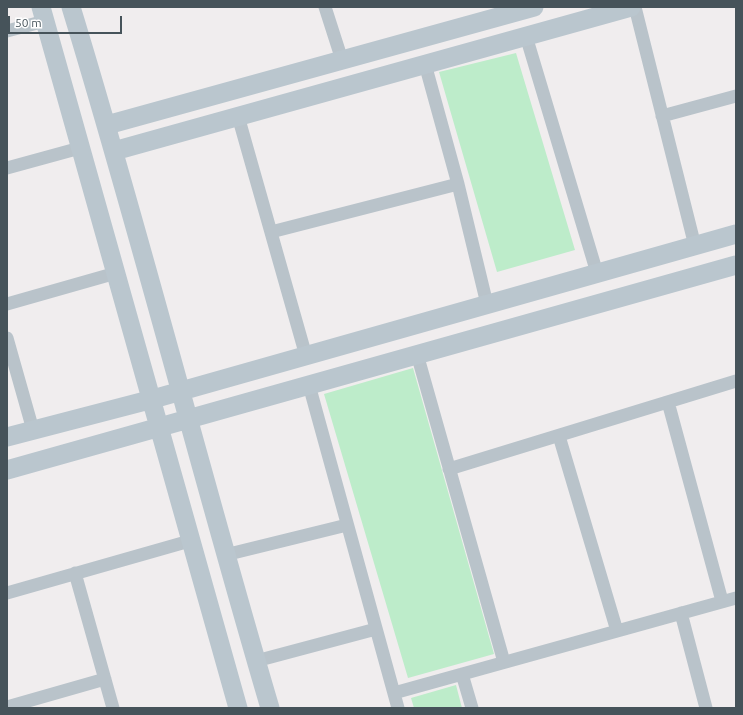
<!DOCTYPE html>
<html>
<head>
<meta charset="utf-8">
<style>
  body { margin:0 }
  #map { position:relative; width:743px; height:715px; overflow:hidden; background:#f0edee; font-family:Ubuntu,sans-serif }
  canvas { display:block }
  .frame { position:absolute; inset:0; border:8px solid #46535a; pointer-events:none }
  .scale { position:absolute; left:8px; top:16px; width:114px; height:18px; box-sizing:border-box; border:2px solid #46535a; border-top:0; padding-left:5px; font-size:12px; line-height:14px; white-space:nowrap; color:#46535a; -webkit-text-stroke:3px #fff; paint-order:stroke }
</style>
</head>
<body>
<div id="map">
<canvas width="743" height="715"></canvas>
<div class="frame"></div>
<div class="scale">50 m</div>
</div>
<script>
const ctx = document.querySelector('canvas').getContext('2d');
ctx.lineJoin = 'round';
function fillPath(path, color) {
  ctx.fillStyle = color;
  ctx.fill(path, 'evenodd');
}
function trace(path, color, width, dash) {
  ctx.strokeStyle = color;
  ctx.lineWidth = width;
  ctx.lineCap = dash ? 'butt' : 'round';
  ctx.setLineDash(dash || []);
  ctx.stroke(path);
}
const green = new Path2D(`
  M516 53 575 250 497 272 439 72Z
  M413 368 494 654 408 678 324 394Z
  M456 685 462 708H414L411 698Z`);
const street = new Path2D(`
  M325 7 342 60
  M635 7 695 246
  M7 31 45 21
  M526 36 597 273
  M425 64 458 184 487 304
  M238 116 306 356
  M662 116 736 96
  M7 168 80 148
  M271 232 458 184
  M7 304 116 273
  M7 338 33 430
  M417 354 504 662
  M309 385 398 708
  M668 402 722 601
  M559 436 617 631
  M449 469 736 381
  M225 555 347 525
  M75 573 113 708
  M7 593 193 540
  M681 613 706 708
  M256 661 376 629
  M462 674 472 708
  M394 693 736 598
  M7 707 105 679`);
const secondary = new Path2D(`
  M41 7 238 708
  M71 7C142 239 201 475 270 708
  M107 125 534 7
  M114 151 631 7
  M7 437 153 399 736 234
  M7 470 736 265`);
fillPath(green, '#bdecca');
trace(street, '#b9c3ca', 13);
trace(secondary, '#bac6ce', 19);
</script>
</body>
</html>
